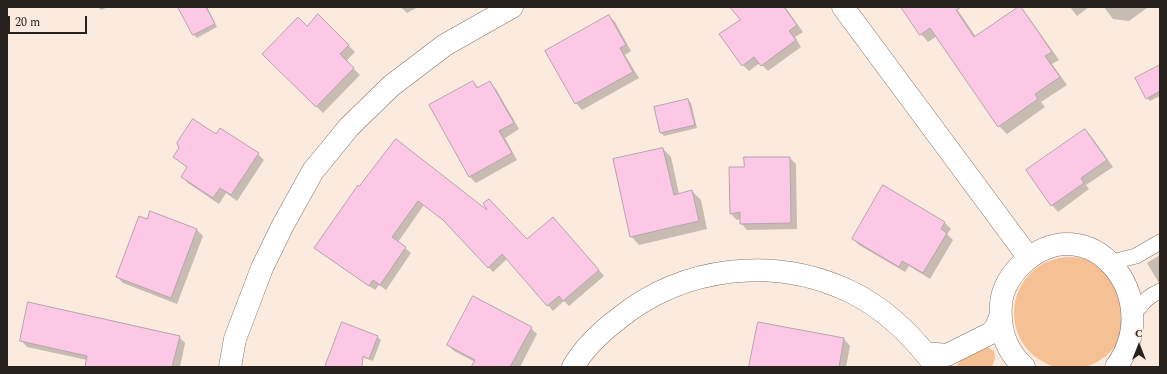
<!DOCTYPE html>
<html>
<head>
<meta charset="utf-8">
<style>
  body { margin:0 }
  #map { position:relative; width:1167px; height:374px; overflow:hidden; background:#fbeade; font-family:Spectral,serif }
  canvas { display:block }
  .frame { position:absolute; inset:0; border:8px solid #28221e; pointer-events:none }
  .north { position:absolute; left:1119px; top:326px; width:40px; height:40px; -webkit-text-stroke:3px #fbeade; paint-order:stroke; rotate:0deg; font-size:11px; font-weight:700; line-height:16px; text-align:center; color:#28221e }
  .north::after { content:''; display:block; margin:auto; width:14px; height:18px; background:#28221e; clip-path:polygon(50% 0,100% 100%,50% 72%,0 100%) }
  .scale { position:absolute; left:8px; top:16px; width:79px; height:18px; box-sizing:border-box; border:2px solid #28221e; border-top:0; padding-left:5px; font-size:12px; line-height:14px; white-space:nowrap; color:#28221e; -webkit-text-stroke:3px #fbeade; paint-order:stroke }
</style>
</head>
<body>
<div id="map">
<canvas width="1167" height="374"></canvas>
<div class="frame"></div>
<div class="north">С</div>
<div class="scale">20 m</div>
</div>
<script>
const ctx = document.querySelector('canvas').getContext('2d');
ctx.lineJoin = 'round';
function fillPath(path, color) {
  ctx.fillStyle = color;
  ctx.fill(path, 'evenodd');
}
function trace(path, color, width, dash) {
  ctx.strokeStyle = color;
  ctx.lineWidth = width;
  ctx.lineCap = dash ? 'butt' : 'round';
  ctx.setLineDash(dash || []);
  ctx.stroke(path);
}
const green = new Path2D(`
  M1014 313a56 56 0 1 1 112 0a56 56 0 1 1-112 0Z
  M987 347 994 351 995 358 992 367H957C958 356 978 351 987 347Z`);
const shadow = new Path2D(`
  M98 7H108L101 10Z
  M187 7H207L217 27 197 38 193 34Z
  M401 7H418L407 13Z
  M737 7H785L803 32 795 37 801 47 768 71 760 63 749 71 743 65 741 20Z
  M902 7H960L957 9 976 37 1020 7 1027 15 1059 60 1052 64 1067 85 1041 102 1045 107 1007 134 999 126 937 36 928 42 921 34Z
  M1070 7H1089L1077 16Z
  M1104 7H1146L1147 8 1129 21 1113 19Z
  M318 16 355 52 346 61 360 75 323 113 263 54 307 27Z
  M609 16 615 22 631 51 625 55 639 78 582 110 576 103 547 51Z
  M1160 66V96L1150 101 1147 98Z
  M473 82 479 88 490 83 496 89 519 129 505 138 517 160 476 183 470 177 430 106Z
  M688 100 691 103 697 128 664 136 661 133 655 107Z
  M1085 130 1091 136 1113 167 1086 185 1089 189 1058 212 1052 205Z
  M663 149 671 157 679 194 692 191 701 200 707 229 639 245 631 236Z
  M258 154 264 160 237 201 226 193 219 204 188 183 182 177 188 168 174 157Z
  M790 158 796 164 797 229 747 230 741 223V219L737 220 731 214 730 168H745Z
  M359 186 490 214 527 240 558 223 604 276 569 306 564 301 553 311 507 259 493 272 448 224 424 205 398 242 411 253 386 290 379 285 375 290 321 253 316 248Z
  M944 222 951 229 947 234 953 240 930 279 909 266 905 272 859 245 853 239Z
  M197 230 203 236 177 304 123 283 117 277Z
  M1160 255V285L1147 263Z
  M531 328 537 334 520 367H472L475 362 454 351 448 345Z
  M179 337 185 343 180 367H86L87 360 27 347 21 340Z
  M378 337 381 340 373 361 338 348Z
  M844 339 850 346 846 367H750Z`);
const building = new Path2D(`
  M178 7H206L215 24 193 35Z
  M730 7H784L797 25 789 31 796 40 761 66 754 57 742 66 719 34 740 20Z
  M901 7H961L956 10 974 37 1018 7H1021L1052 52 1045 56 1060 77 1035 94 1038 99 998 127 930 28 920 35Z
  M318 14 349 45 340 54 354 68 316 107 262 54 298 17 307 26Z
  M609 15 626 45 620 48 633 72 575 104 545 51Z
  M1160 65V91L1146 99 1135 78Z
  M473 81 477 88 490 81 514 123 499 131 512 153 469 177 429 105Z
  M688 99 695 125 660 133 654 107Z
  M193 119 216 134 220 128 259 153 231 195 220 188 213 198 181 177 187 167 173 157 179 148 177 143Z
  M1085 129 1107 160 1081 178 1084 183 1051 206 1026 170Z
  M396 139 487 210 483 203 489 199 527 239 553 217 599 270 563 301 559 296 547 306 502 254 488 268 443 220 418 201 392 237 406 247 380 285 373 280 369 286 314 248 358 185 359 186Z
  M663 148 674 195 692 190 699 221 630 237 613 159Z
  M744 157H790L791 223 740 224V212L730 214 729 167H744Z
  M883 185 945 222 941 229 947 233 923 273 902 261 899 267 852 239Z
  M150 211 197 229 171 298 116 277 139 216 147 219Z
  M473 296 532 327 510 367H471L475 360 447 345Z
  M28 302 180 336 172 367H85L87 356 20 341Z
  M342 322 378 336 369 359 363 356 362 367H325Z
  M758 322 844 338 839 367H749Z`);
const lane = new Path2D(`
  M1116 261 1136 256 1160 242
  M1140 307C1145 299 1151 295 1160 291`);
const street = new Path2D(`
  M843 7 1029 258
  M925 353 947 355 991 333 996 327 1000 317
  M230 367 235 339 262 268 283 225 313 171 349 127 391 86 445 45 512 7
  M573 367C584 348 601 332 618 319 683 266 775 255 851 292 886 309 913 336 936 367
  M1024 367C1005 350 999 329 1001 304 1002 289 1011 274 1022 264 1089 202 1167 298 1116 367`);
fillPath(green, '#f6c095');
fillPath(shadow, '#0003');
fillPath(building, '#fcc8e5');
trace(building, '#b6a4ae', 1);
trace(lane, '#84756a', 16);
trace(street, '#84756a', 23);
trace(lane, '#fff', 15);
trace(street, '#fff', 22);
</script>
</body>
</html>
